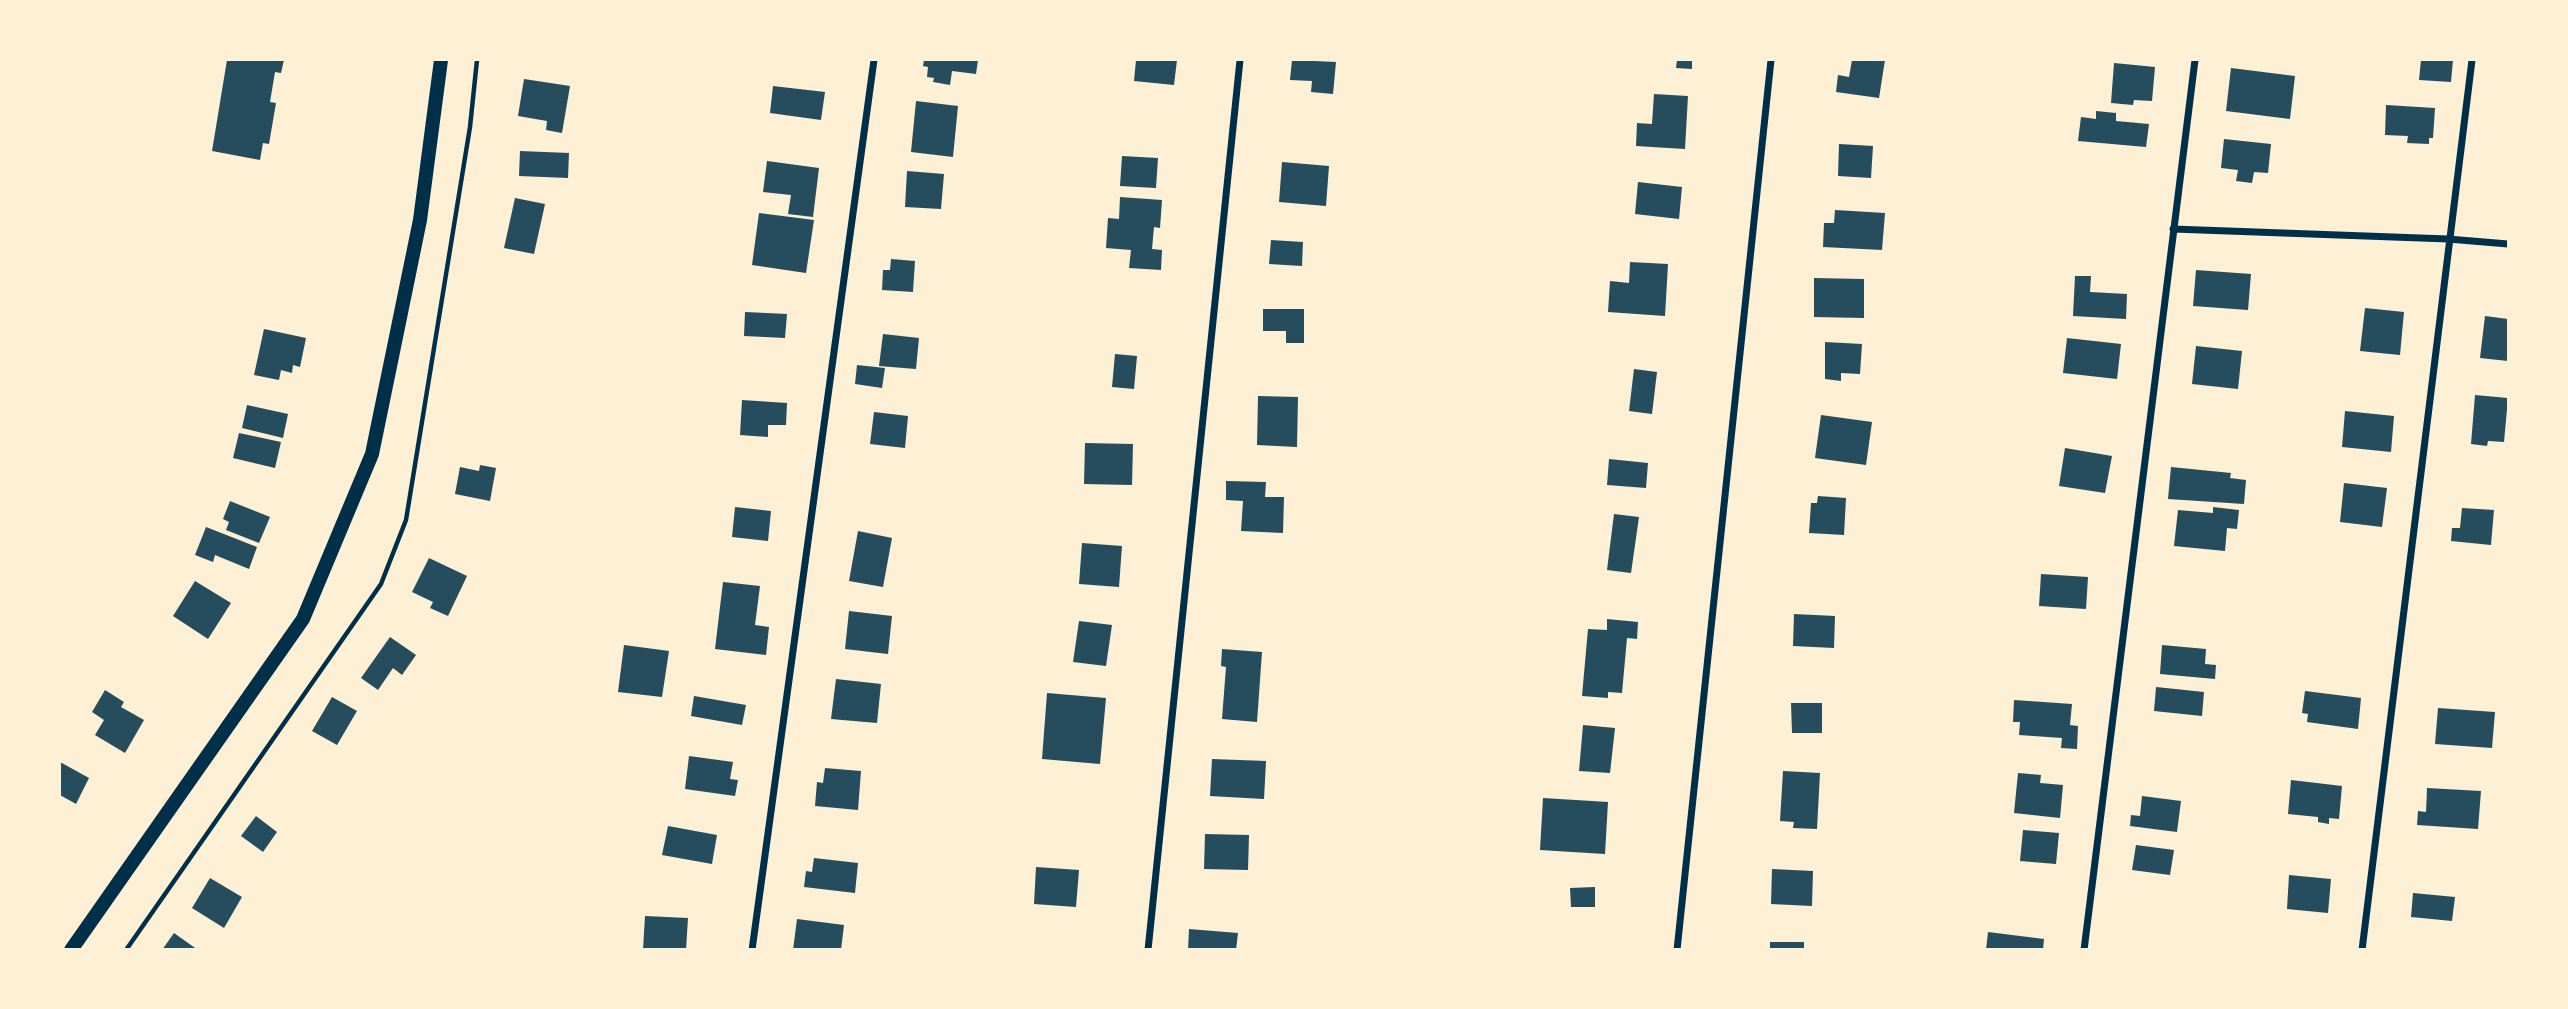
<!DOCTYPE html>
<html>
<head>
<meta charset="utf-8">
<style>
  body { margin:0 }
  #map { position:relative; width:2568px; height:1009px; overflow:hidden; background:#fdf0d5; font-family:"Source Sans 3",sans-serif }
  canvas { display:block }
  .frame { position:absolute; inset:0; border:61px solid #fdf0d5; pointer-events:none }
</style>
</head>
<body>
<div id="map">
<canvas width="2568" height="1009"></canvas>
<div class="frame"></div>
</div>
<script>
const ctx = document.querySelector('canvas').getContext('2d');
ctx.lineJoin = 'round';
function fillPath(path, color) {
  ctx.fillStyle = color;
  ctx.fill(path, 'evenodd');
}
function trace(path, color, width, dash) {
  ctx.strokeStyle = color;
  ctx.lineWidth = width;
  ctx.lineCap = dash ? 'butt' : 'round';
  ctx.setLineDash(dash || []);
  ctx.stroke(path);
}
const building = new Path2D(`
  M227 60H284L281 73 275 72 270 102 276 103 269 144 263 143 260 160 212 151Z
  M924 60H978L976 74 952 71 950 85 933 82 934 78 927 77 928 67 923 66Z
  M1136 60H1177L1174 85 1134 81Z
  M1292 60 1336 62 1333 94 1311 92 1312 81 1290 80Z
  M1677 60H1692V69L1676 68Z
  M1852 60H1885L1879 98 1836 92 1838 75 1849 77Z
  M2421 60H2453L2451 82 2419 80Z
  M2114 63 2155 67 2152 101 2134 100 2133 105 2111 103Z
  M2231 68 2295 76 2290 119 2226 111Z
  M524 79 570 86 562 133 546 130 547 121 518 116Z
  M773 86 825 92 821 120 770 113Z
  M1654 94 1688 96 1685 149 1636 146 1637 123 1652 124Z
  M916 101 958 106 953 157 911 152Z
  M2386 105 2435 108 2433 138H2429V144L2407 143 2408 136 2385 135Z
  M2096 111 2116 113V121L2149 124 2146 147 2078 141 2081 117 2096 119Z
  M2224 139 2271 144 2268 173 2254 172 2252 183 2236 181 2238 170 2221 168Z
  M1839 144 1873 146 1871 178 1838 176Z
  M520 151 569 153 568 178 519 176Z
  M1122 156 1158 158 1156 188 1120 186Z
  M767 161 819 168 813 217 788 214 791 195 763 192Z
  M1282 162 1329 166 1326 206 1279 202Z
  M907 171 944 174 941 209 905 207Z
  M1638 182 1682 187 1679 219 1635 214Z
  M1120 197 1162 200 1160 228 1154 227 1152 249 1162 250 1161 270 1129 268 1131 250 1106 248 1108 218 1119 219Z
  M515 198 545 204 534 254 504 248Z
  M1835 210 1885 213 1882 250 1823 247 1824 223H1834Z
  M759 213 814 220 806 273 752 265Z
  M1271 240 1303 242 1302 266 1269 264Z
  M891 259 915 261 913 292 882 290 883 270H890Z
  M1630 262 1668 264 1665 316 1608 312 1610 281 1629 283Z
  M2196 270 2251 274 2248 310 2193 306Z
  M2075 276H2091L2090 292 2127 294 2126 319 2073 316Z
  M1814 278 1864 279V318L1814 317Z
  M2365 308 2404 312 2400 355 2360 351Z
  M1263 309H1304V343H1286V331H1263Z
  M745 312 787 314 785 338 744 336Z
  M2485 316 2508 319V361L2480 358Z
  M264 329 306 338 300 367 293 365 292 373 281 370 279 380 254 375Z
  M883 334 919 338 916 369 879 366Z
  M2067 338 2121 344 2117 379 2063 373Z
  M1825 342 1862 344 1860 374 1841 373V381L1825 379Z
  M2196 346 2242 351 2238 389 2192 384Z
  M1115 354 1137 356 1134 389 1112 387Z
  M857 365 885 368 882 388 855 384Z
  M1634 369 1657 372 1652 414 1629 411Z
  M2475 395 2508 398 2504 442 2488 441 2487 446 2471 444Z
  M1258 396 1298 397 1297 447 1257 445Z
  M742 400 787 403 786 425H768V437L740 435Z
  M247 405 288 414 283 438 242 428Z
  M2345 411 2394 416 2391 452 2342 447Z
  M874 412 908 416 905 448 870 444Z
  M1821 415 1872 422 1866 465 1815 458Z
  M239 433 281 442 275 468 233 458Z
  M1085 443 1133 444 1132 485 1084 484Z
  M2065 448 2112 456 2105 493 2059 486Z
  M1609 459 1648 463 1646 488 1607 485Z
  M480 465 496 468 490 501 455 494 460 467 479 471Z
  M2171 467 2231 473 2230 478 2246 480 2244 504 2168 499Z
  M1226 481 1266 482 1265 497H1284L1283 533 1241 531 1243 501 1226 500Z
  M2344 483 2387 488 2382 527 2340 522Z
  M1818 496 1846 498 1844 535 1809 533 1811 503H1817Z
  M230 501 270 517 259 543 226 530 229 522 223 519Z
  M735 507 771 511 768 541 732 537Z
  M2213 507 2239 510 2237 529 2227 528 2225 551 2174 546 2178 510 2213 513Z
  M2462 508 2494 510 2491 545 2451 541 2452 528H2460Z
  M1614 514 1639 517 1631 573 1607 570Z
  M206 527 257 547 249 569 215 555 213 562 195 555Z
  M858 531 892 538 883 587 849 581Z
  M1082 543 1122 546 1119 587 1079 584Z
  M429 558 467 576 448 616 430 608 433 602 412 592Z
  M2041 574 2088 577 2086 609 2039 606Z
  M195 581 231 603 208 639 173 616Z
  M723 582 760 586 755 625 769 627 766 655 715 649Z
  M849 611 892 616 888 654 845 649Z
  M1794 614 1835 616 1834 648 1793 646Z
  M1607 619 1638 622 1637 639 1627 638 1622 693 1608 692V698L1582 696 1588 629 1607 630Z
  M1079 621 1112 625 1106 666 1073 662Z
  M390 637 416 655 402 675 393 668 378 690 361 678Z
  M624 645 669 651 662 697 618 692Z
  M2162 645 2206 649 2205 664 2216 665 2215 679 2160 674Z
  M1222 649 1262 652 1257 722 1222 719 1226 667 1221 666Z
  M836 679 881 684 877 723 831 719Z
  M2156 687 2204 692 2202 716 2154 711Z
  M105 690 124 702 121 707 144 720 125 753 95 735 104 720 92 712Z
  M2305 691 2361 698 2358 729 2307 722 2308 714 2302 713Z
  M1047 693 1106 698 1100 764 1042 759Z
  M694 696 746 705 742 725 691 716Z
  M332 697 357 711 337 745 312 731Z
  M2014 700 2072 704 2070 725 2078 726 2077 749 2061 748 2062 738 2019 735 2020 722H2013Z
  M1791 703H1822V733H1792Z
  M2438 708 2495 712 2492 748 2435 744Z
  M1583 725 1615 728 1610 773 1579 771Z
  M689 756 733 762 730 779 738 780 735 796 685 789Z
  M1212 759 1266 761 1264 799 1210 796Z
  M60 762 89 778 76 804 60 795Z
  M825 768 861 771 858 810 815 806 817 782 823 783Z
  M1783 771 1820 773 1817 829 1793 828 1794 822 1780 821Z
  M2018 773 2041 775 2040 783 2063 785 2060 818 2014 813Z
  M2291 780 2342 786 2339 819 2329 818V824L2318 822V817L2288 814Z
  M2427 788 2481 791 2478 829 2417 825 2418 811 2426 812Z
  M2142 796 2181 801 2177 832 2130 826 2131 815 2140 816Z
  M1543 798 1608 802 1605 854 1540 850Z
  M256 816 277 832 263 852 241 836Z
  M668 826 717 835 712 864 662 855Z
  M2023 830 2059 833 2056 864 2020 861Z
  M1205 834 1249 835 1248 870 1204 869Z
  M2136 845 2174 850 2170 875 2132 870Z
  M814 858 858 863 855 893 804 887 806 871 812 872Z
  M1036 867 1079 870 1076 907 1034 904Z
  M1772 869 1813 871 1812 906 1771 904Z
  M2289 875 2331 879 2328 913 2287 909Z
  M210 878 242 897 224 928 192 908Z
  M1595 887V907H1571L1570 888Z
  M2413 893 2455 897 2452 921 2411 917Z
  M645 916 688 918 686 950H643Z
  M797 919 844 925 841 950H793Z
  M1189 929 1238 933 1236 950H1188Z
  M1988 932 2044 939 2043 950H1986Z
  M174 933 198 950H162Z
  M1770 942H1804V950H1770Z`);
const path = new Path2D(`
  M126 950 381 584 406 520 470 127 477 60`);
const minor = new Path2D(`
  M2173 229 2448 239 2508 244
  M752 950 874 60
  M1148 950 1240 60
  M1677 950 1771 60
  M2084 950 2195 60
  M2362 950 2472 60`);
const secondary = new Path2D(`
  M71 950 303 619 372 454 420 220 441 60`);
fillPath(building, '#264d5e');
trace(path, '#003049', 4.5);
trace(minor, '#003049', 7);
trace(secondary, '#003049', 14);
</script>
</body>
</html>
